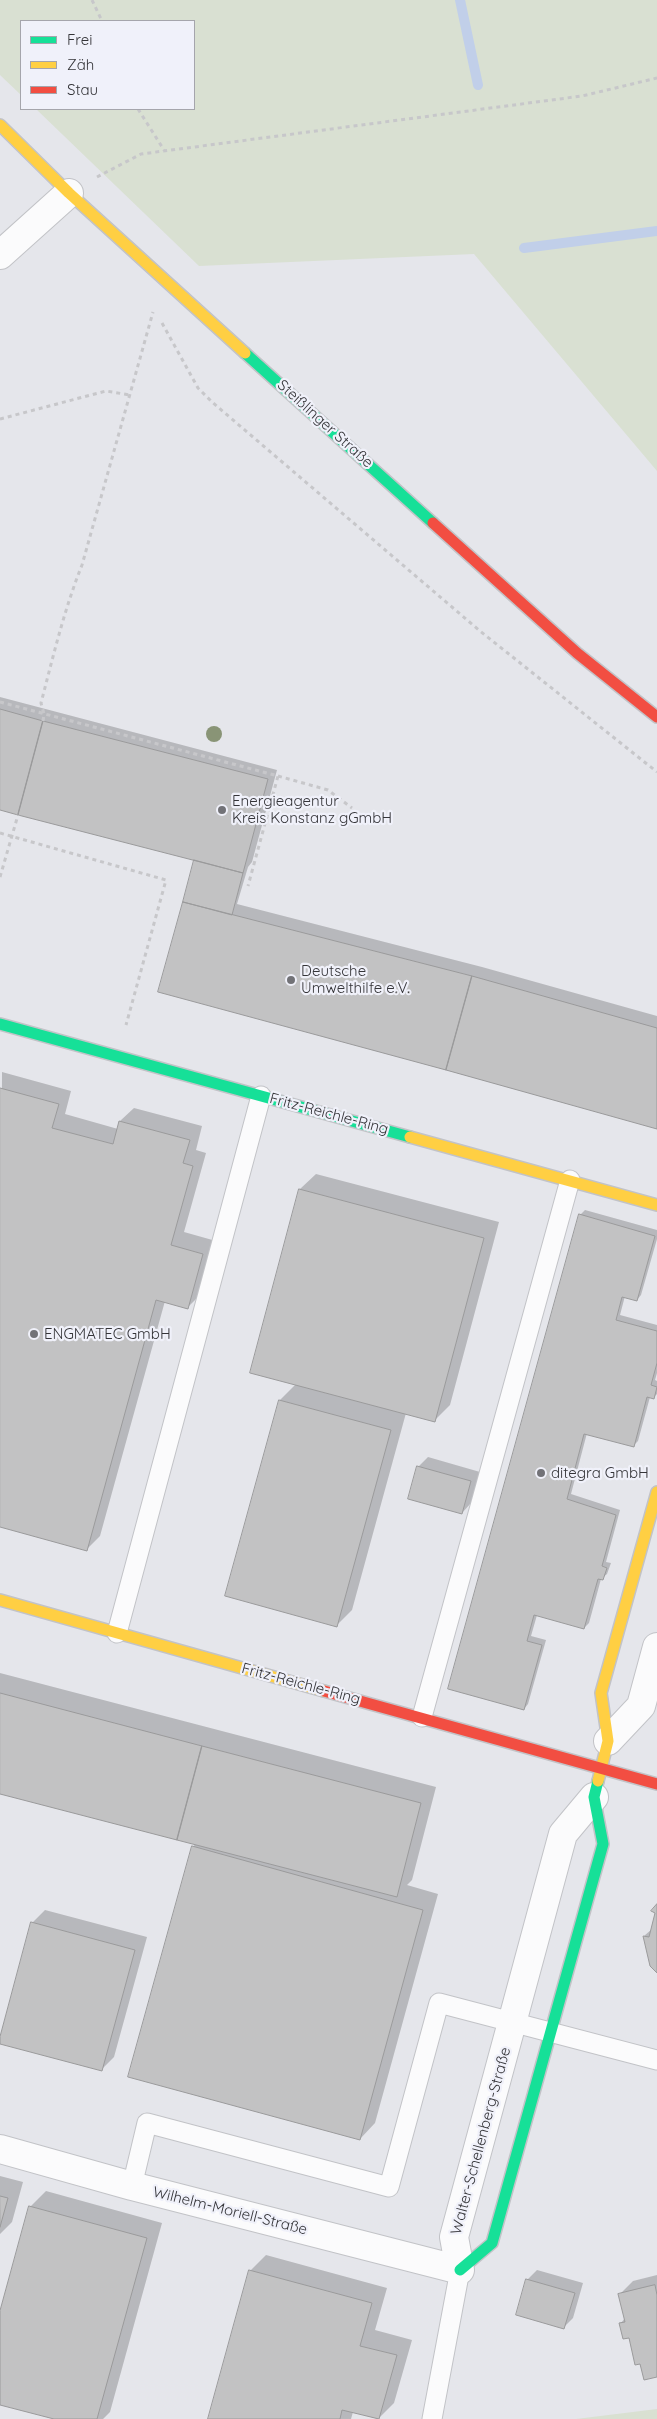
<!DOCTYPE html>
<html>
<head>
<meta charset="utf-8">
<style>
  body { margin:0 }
  #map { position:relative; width:657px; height:2419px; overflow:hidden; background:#e5e6eb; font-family:Quicksand,sans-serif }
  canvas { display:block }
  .legend { position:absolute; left:20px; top:20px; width:175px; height:90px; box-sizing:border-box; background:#f0f1fa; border:1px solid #a5a5ac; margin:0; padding:6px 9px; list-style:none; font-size:15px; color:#343438 }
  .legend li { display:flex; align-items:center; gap:10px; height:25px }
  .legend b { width:25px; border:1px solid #a5a5ac }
</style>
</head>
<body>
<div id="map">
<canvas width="657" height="2419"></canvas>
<ul class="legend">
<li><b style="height:6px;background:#16e098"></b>Frei</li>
<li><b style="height:6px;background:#ffcf43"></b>Zäh</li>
<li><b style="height:6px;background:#f24e42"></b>Stau</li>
</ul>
</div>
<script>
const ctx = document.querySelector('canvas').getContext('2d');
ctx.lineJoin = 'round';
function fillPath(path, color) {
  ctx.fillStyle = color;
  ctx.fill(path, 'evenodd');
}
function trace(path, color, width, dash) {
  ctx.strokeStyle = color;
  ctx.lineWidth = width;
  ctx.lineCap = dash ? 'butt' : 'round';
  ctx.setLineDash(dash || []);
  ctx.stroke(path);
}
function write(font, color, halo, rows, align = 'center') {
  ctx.font = font + ' Quicksand,sans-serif';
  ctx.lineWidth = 4.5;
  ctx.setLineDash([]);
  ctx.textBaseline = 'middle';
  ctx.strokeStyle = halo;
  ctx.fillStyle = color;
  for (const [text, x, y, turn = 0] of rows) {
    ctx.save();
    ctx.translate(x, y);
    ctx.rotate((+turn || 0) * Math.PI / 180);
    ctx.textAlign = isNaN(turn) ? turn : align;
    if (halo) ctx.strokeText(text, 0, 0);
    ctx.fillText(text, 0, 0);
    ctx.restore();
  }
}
const green = new Path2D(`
  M0 0H657V471L474 254 199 266 36 109H194V21H21V95L0 75Z
  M657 2409V2419H576Z`);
const shadow = new Path2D(`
  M0 697 277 770 252 862 248 867 237 904 482 967 657 1016V1128L159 991 195 859 0 808Z
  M2 1072 71 1091 65 1114 118 1129 120 1121 134 1108 202 1126 196 1150 206 1153 184 1232 216 1241 201 1294 188 1307 165 1301 100 1536 87 1549 0 1526Z
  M316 1174 499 1222 450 1405 434 1421 406 1413 352 1610 336 1626 280 1400 296 1384 300 1189Z
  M585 1210 657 1230V1239L641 1295 637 1300 625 1296 620 1315 657 1325V1373L655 1380 657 1381V1394L653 1398 650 1397 638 1441 633 1446 587 1433 571 1494 620 1510 606 1562 611 1563 607 1574 601 1579 589 1623 584 1628 537 1615 531 1636 546 1640 528 1704 524 1709 449 1688 580 1215Z
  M428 1457 480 1472 471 1503 462 1513 418 1467Z
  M0 1673 436 1787 412 1880 407 1885 438 1894 375 2123 360 2139 193 1847 196 1843 0 1792Z
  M657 1906V1971L644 1936 652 1929Z
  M45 1910 147 1937 114 2057 101 2070 0 2043 32 1923Z
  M0 2176 23 2182 12 2222 0 2234Z
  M46 2191 162 2223 110 2412 103 2419H59L0 2403V2315L30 2207Z
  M266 2255 387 2288 375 2330 412 2340 394 2403 378 2419 353 2412 351 2419H214L250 2271Z
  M537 2270 583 2283 573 2318 564 2327 527 2280Z
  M657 2275V2375L641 2362 630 2336 621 2323 625 2318 620 2294 633 2281Z`);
const stream = new Path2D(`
  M460 0 478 85
  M524 248 657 231`);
const building = new Path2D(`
  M0 709 43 721 18 815 0 810Z
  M43 721 268 779 243 873 18 815Z
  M194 860 243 873 232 915 183 902Z
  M183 902 472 976 446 1070 158 992Z
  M472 976 657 1028V1129L446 1070Z
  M0 1088 59 1104 52 1128 113 1144 119 1121 190 1140 183 1163 193 1166 171 1245 203 1254 188 1309 156 1300 87 1551 0 1527Z
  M299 1189 484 1238 435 1422 250 1373Z
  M579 1214 655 1236 637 1301 622 1297 616 1320 657 1331V1363L651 1385 657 1387 654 1399 647 1397 634 1447 584 1434 567 1499 616 1515 602 1566 607 1568 603 1580 598 1579 584 1629 534 1615 527 1641 542 1645 524 1710 448 1689Z
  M279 1400 391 1430 337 1627 225 1596Z
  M417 1466 471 1481 462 1514 408 1499Z
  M0 1693 202 1746 177 1840 0 1794Z
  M202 1746 421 1803 397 1897 177 1840Z
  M192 1846 423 1910 360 2140 128 2077Z
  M657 1904V1973L650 1966 643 1936 649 1937 655 1913 651 1911Z
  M31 1922 135 1950 102 2071 0 2044V2037Z
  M0 2196 8 2198 0 2227Z
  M29 2206 147 2238 97 2419H54L0 2405V2311Z
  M249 2270 372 2303 360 2346 397 2355 379 2419 342 2410 340 2419H208Z
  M526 2279 575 2293 564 2329 516 2315Z
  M655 2285 657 2295V2377L644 2380 640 2364 635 2365 629 2338 623 2339 619 2323 625 2322 618 2294Z`);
const path = new Path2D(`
  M92 0 102 21
  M138 109 164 150
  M97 177 141 154 582 96 657 78
  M162 323 198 388 212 402 480 631 657 772
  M0 419 106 391 130 395
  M0 702 278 776 248 886
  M43 721 44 714 41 703C53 657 64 610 82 565L153 312
  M278 776 328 790 352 808
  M0 833 166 880 126 1025
  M0 877 18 815`);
const lane = new Path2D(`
  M117 1633 261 1096
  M422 1717 570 1180
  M132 2186 147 2123 389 2187 439 2003 657 2060
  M432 2419 460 2270`);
const street = new Path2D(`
  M0 255 69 193
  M608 1741 641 1706 657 1647
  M0 2149 132 2186 460 2270 454 2237 563 1834 594 1797`);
const fast = new Path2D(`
  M245 353 433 523
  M0 1024 410 1137
  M460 2270 492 2243 603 1844 594 1797 598 1781`);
const slow = new Path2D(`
  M0 125 69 193 245 353
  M410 1137 657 1205
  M0 1600 324 1691
  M598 1781 608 1741 601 1693 657 1492`);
const jam = new Path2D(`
  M433 523 577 653 657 717
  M324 1691 657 1784`);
const trees = [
  [214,734]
];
const markers = [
  [222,810,5,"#727277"],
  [291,980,5,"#727277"],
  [34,1334,5,"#727277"],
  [541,1473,5,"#727277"]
];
const streetNames = [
  ["Steißlinger Straße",325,424,42],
  ["Fritz-Reichle-Ring",329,1114,15],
  ["Fritz-Reichle-Ring",301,1684,15],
  ["Walter-Schellenberg-Straße",481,2141,-75],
  ["Wilhelm-Moriell-Straße",230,2211,14]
];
const poiNames = [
  ["Energieagentur",232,801],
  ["Kreis Konstanz gGmbH",232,818],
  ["Deutsche",301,971],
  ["Umwelthilfe e.V.",301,988],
  ["ENGMATEC GmbH",44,1334],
  ["ditegra GmbH",551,1473]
];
fillPath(green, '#d9e0d2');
fillPath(shadow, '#0003');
trace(stream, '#c1cfe9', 10);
fillPath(building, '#c2c2c3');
trace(building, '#9a9a9b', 1);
trace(lane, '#c2c3c7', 21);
trace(street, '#c2c3c7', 30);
trace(fast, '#c2c3c7', 14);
trace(slow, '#c2c3c7', 14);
trace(jam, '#c2c3c7', 14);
trace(path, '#c7c7ca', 3, [4, 4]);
trace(lane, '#fbfbfc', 19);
trace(street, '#fbfbfc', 28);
trace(fast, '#16e098', 11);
trace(slow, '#ffcf43', 11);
trace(jam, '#f24e42', 11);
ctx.fillStyle = '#899476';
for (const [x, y] of trees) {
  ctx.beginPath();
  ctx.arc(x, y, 8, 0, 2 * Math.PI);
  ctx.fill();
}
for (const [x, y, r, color] of markers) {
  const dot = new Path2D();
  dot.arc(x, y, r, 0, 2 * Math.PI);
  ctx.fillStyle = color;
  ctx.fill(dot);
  trace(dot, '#f0f1fa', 2);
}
write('15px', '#343438', '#f0f1fa', streetNames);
write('15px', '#343438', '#f0f1fa', poiNames, 'left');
</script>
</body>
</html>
